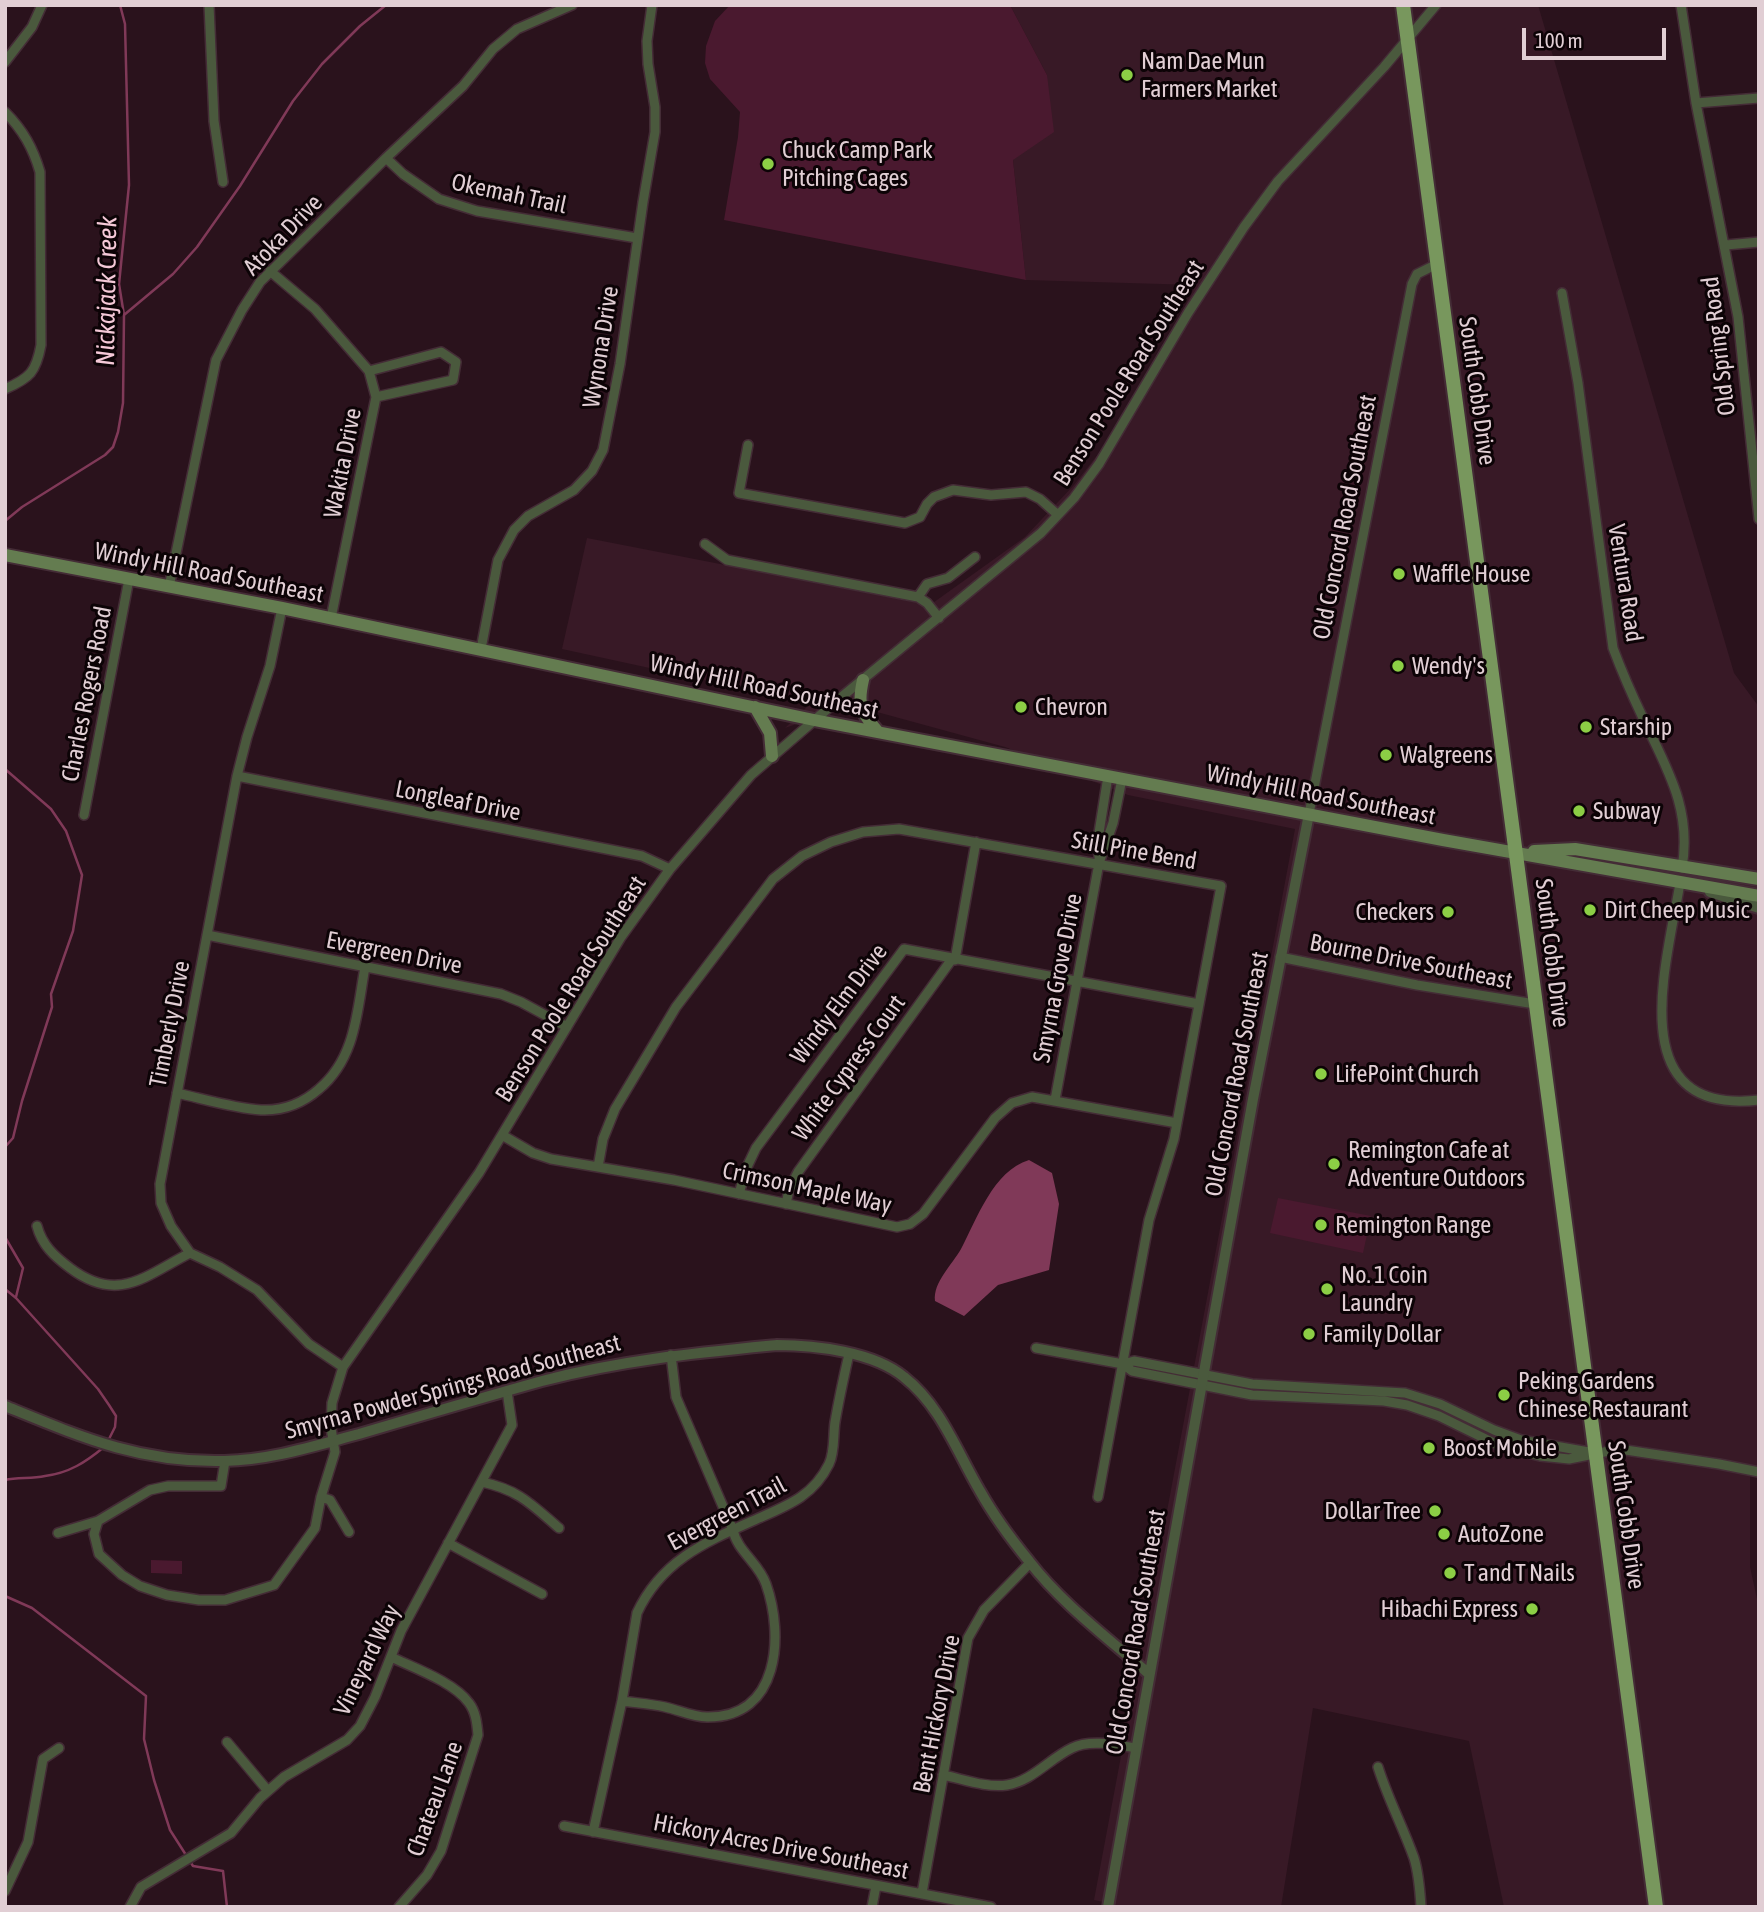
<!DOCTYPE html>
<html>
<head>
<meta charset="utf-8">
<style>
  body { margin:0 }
  #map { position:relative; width:1764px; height:1912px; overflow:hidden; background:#2a121c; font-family:"Asap Condensed",sans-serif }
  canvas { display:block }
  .frame { position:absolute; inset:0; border:7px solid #e1ced4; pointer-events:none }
  .scale { position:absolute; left:1522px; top:28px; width:144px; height:32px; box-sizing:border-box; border:4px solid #e1ced4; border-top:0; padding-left:9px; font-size:21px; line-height:24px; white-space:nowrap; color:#e1ced4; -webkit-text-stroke:5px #0c0306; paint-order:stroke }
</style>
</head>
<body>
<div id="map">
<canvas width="1764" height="1912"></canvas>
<div class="frame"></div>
<div class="scale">100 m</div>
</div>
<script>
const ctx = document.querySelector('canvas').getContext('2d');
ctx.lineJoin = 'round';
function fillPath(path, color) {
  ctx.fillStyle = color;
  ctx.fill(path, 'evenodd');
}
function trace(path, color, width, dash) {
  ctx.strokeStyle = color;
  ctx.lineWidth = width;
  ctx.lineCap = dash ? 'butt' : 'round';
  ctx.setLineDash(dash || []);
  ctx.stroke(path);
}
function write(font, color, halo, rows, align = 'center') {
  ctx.font = font + ' "Asap Condensed",sans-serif';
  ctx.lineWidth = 6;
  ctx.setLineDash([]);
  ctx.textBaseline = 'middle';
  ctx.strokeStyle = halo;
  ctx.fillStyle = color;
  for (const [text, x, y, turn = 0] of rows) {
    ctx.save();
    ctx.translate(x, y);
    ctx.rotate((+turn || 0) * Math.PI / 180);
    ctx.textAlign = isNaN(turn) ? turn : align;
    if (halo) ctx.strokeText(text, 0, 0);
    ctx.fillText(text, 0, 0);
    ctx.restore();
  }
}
const built = new Path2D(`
  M1010 5H1538L1734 673 1759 707V1472L1750 1471V1567L1759 1608V1907H1504L1469 1741 1313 1708 1281 1907H1125L1094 1900 1295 829 1128 795 1005 747 877 712 845 707 785 728 811 703 562 649 587 538 930 605 1025 537 1074 485 1127 417 1196 285 1026 280 1013 160 1047 75Z`);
const green = new Path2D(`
  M730 5H1010L1047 75 1054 132 1013 160 1026 280 724 220 738 137 740 112 710 79 705 63 706 46 715 21Z
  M1278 1198 1371 1216 1363 1253 1270 1233Z
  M151 1560 182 1561V1574L151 1573Z`);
const water = new Path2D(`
  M1029 1160 1052 1173 1059 1204 1049 1270 998 1285 964 1316 935 1301C933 1282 952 1265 961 1249 977 1219 993 1171 1029 1160Z`);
const stream = new Path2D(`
  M124 315 173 274 197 247 240 186 293 101 322 64 360 26 386 5
  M5 521 22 507 105 455 113 447 118 432 123 403 124 315 119 284 129 185 125 24 120 5
  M5 769 51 809 66 831 82 875 73 931 51 994 52 1007 22 1101 13 1138 5 1147
  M5 1237 23 1268 16 1297
  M5 1289 16 1298 98 1389 109 1405 116 1416 115 1427 108 1441
  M5 1480C18 1477 31 1479 45 1476 69 1473 86 1462 104 1447
  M5 1596 32 1608 146 1696 144 1739 154 1780 170 1830 193 1866 223 1871 227 1907`);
const minor = new Path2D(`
  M209 5 214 121 223 182
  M1681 5 1696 103 1738 317 1759 519
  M5 62 32 27 42 5
  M1696 103 1759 98
  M5 112C23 130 33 148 40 172L41 345C36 372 30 378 5 389
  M386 158 403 174 439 199 477 211 637 238
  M1726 245 1759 242
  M270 271 315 309 369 371 376 397 331 618
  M1562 293 1578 383 1613 648C1622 672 1632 695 1643 718 1667 769 1692 809 1682 868
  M369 371 441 352 456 362 453 380 376 397
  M748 445 739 493 905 523 920 517 927 504 934 497 953 490 991 495 1026 492 1040 499 1058 515
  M705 544 727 560 918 597 927 603 939 618
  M169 587 216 360 242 310 260 282 386 158 463 86 493 49 517 29 572 5
  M918 597 927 584 948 578 975 557
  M282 608 270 666 247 737 237 776 160 1184 161 1203 171 1226 190 1253 220 1267 257 1290 309 1344 343 1367
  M481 649 498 560 514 530 528 516 574 490 592 471 603 450 620 364 643 202 655 132V107L648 64 647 41 652 5
  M237 776 642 856 670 869
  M1309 814 1412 284 1417 274 1437 264
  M84 815 129 579
  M1099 858 1098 839 1108 776
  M1680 883C1667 963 1620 1116 1759 1100
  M207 935 501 994 521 1002 567 1027
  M1280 957 1417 985 1535 1004
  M955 960 976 842
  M177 1093C204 1099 233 1108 261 1110 284 1111 302 1104 319 1089 356 1058 357 1011 365 967
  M1055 1100 1099 863 1113 823 1122 779
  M502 1135 533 1153 551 1159 674 1180 897 1227 910 1224 923 1214 995 1118 1012 1103 1032 1097 1177 1123
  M598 1167 603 1139 615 1109 676 1007 773 879 802 856 831 842 863 832 899 829 1221 886 1174 1139 1149 1220 1098 1497
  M739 1194 746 1169 756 1148 904 949 1199 1004
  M786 1204 789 1190 798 1172 952 959
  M37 1226C42 1245 54 1256 70 1268 118 1304 145 1276 190 1253
  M1036 1348 1123 1364 1132 1371 1252 1395 1384 1401 1407 1405 1439 1416 1498 1445 1540 1456 1569 1459 1619 1449 1719 1464 1759 1472
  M1123 1364 1134 1361 1252 1384 1405 1393 1440 1404 1494 1430 1521 1440 1589 1452
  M225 1461 221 1486H168L150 1490 98 1521 94 1534 99 1554 122 1575 140 1586 167 1595 199 1600H225L274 1585 315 1528 321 1497 335 1452 331 1428 332 1403 343 1367 479 1173 621 937 670 869 751 775 839 699 1041 533 1074 498 1099 464 1188 313 1244 227 1278 181 1384 67 1436 5
  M482 1482C519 1490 531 1504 559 1528
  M321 1497 330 1500 349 1532
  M58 1533 98 1521
  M448 1543 542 1594
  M391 1657C414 1668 454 1682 469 1703 476 1712 477 1724 478 1735L441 1851 427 1875 399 1907
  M622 1701C636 1703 651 1704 665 1707 679 1710 692 1717 707 1717 780 1718 784 1635 766 1584 759 1563 737 1551 733 1530L676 1397 671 1355
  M227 1742 268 1791
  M1378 1767C1388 1799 1403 1827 1414 1858 1419 1874 1420 1891 1421 1907
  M943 1775C963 1779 986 1788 1007 1785 1032 1781 1049 1759 1072 1748 1090 1739 1117 1745 1136 1748
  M564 1826 991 1907
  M593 1832 622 1701 637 1613C662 1559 708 1541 759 1518 789 1505 814 1495 829 1464 835 1452 833 1435 835 1422 839 1399 844 1376 849 1354
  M5 1891 28 1842 43 1759 59 1748
  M922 1893 968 1638 984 1610 1030 1563
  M130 1907 141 1887 231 1833 260 1798 284 1777 347 1740 360 1726 375 1697 401 1631 512 1425 507 1391
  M872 1907 876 1886`);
const tertiary = new Path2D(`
  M1710 892 1759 908
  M5 1406C81 1437 140 1463 224 1461 271 1460 314 1446 359 1434 420 1416 481 1398 542 1381 622 1360 696 1353 777 1345 815 1345 874 1352 904 1377 941 1406 957 1452 980 1491 994 1516 1011 1539 1029 1561 1062 1604 1108 1638 1149 1674
  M1108 1907 1253 1099 1309 814`);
const secondary = new Path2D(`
  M5 555 282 608 814 720 1443 840 1759 896
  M863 680C857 706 861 712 878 732
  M755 707 770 733 772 756
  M1534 851 1575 849 1759 879`);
const primary = new Path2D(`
  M1403 5 1656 1907`);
const markers = [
  [1127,75,7,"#8cce45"],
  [768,164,7,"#8cce45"],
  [1399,574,7,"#8cce45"],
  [1398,666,7,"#8cce45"],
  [1021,707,7,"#8cce45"],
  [1586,727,7,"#8cce45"],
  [1386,755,7,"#8cce45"],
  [1579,811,7,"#8cce45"],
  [1590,910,7,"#8cce45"],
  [1448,912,7,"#8cce45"],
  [1321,1074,7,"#8cce45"],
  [1334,1164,7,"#8cce45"],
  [1321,1225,7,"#8cce45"],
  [1327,1289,7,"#8cce45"],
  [1309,1334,7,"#8cce45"],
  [1504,1395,7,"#8cce45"],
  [1429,1448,7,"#8cce45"],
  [1435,1511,7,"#8cce45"],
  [1444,1534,7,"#8cce45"],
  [1450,1573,7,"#8cce45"],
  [1532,1609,7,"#8cce45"]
];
const poiNames = [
  ["Nam Dae Mun",1141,61],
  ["Farmers Market",1141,89],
  ["Chuck Camp Park",782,150],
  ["Pitching Cages",782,178],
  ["Waffle House",1413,574],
  ["Wendy's",1412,666],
  ["Chevron",1035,707],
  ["Starship",1600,727],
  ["Walgreens",1400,755],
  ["Subway",1593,811],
  ["Dirt Cheep Music",1604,910],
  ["Checkers",1434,912,"right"],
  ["LifePoint Church",1335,1074],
  ["Remington Cafe at",1348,1150],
  ["Adventure Outdoors",1348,1178],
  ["Remington Range",1335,1225],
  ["No. 1 Coin",1341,1275],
  ["Laundry",1341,1303],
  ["Family Dollar",1323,1334],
  ["Peking Gardens",1518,1381],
  ["Chinese Restaurant",1518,1409],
  ["Boost Mobile",1443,1448],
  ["Dollar Tree",1421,1511,"right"],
  ["AutoZone",1458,1534],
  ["T and T Nails",1464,1573],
  ["Hibachi Express",1518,1609,"right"]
];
const streetNames = [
  ["Okemah Trail",509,194,12],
  ["Atoka Drive",283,235,-46],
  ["Old Spring Road",1719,346,-97],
  ["Wynona Drive",601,347,-81],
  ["Benson Poole Road Southeast",1129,373,-58],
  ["South Cobb Drive",1477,391,82],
  ["Wakita Drive",343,463,-79],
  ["Old Concord Road Southeast",1345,517,-79],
  ["Windy Hill Road Southeast",209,573,11],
  ["Ventura Road",1625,583,81],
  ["Windy Hill Road Southeast",764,687,12],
  ["Charles Rogers Road",87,694,-79],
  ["Windy Hill Road Southeast",1321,795,11],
  ["Longleaf Drive",458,801,11],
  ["Still Pine Bend",1134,851,10],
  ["Evergreen Drive",394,953,11],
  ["South Cobb Drive",1552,953,83],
  ["Bourne Drive Southeast",1411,962,11],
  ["Smyrna Grove Drive",1058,978,-79],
  ["Benson Poole Road Southeast",571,989,-58],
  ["Windy Elm Drive",839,1004,-53],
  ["Timberly Drive",170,1024,-79],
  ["White Cypress Court",849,1068,-54],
  ["Old Concord Road Southeast",1237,1074,-79],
  ["Crimson Maple Way",807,1188,12],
  ["Smyrna Powder Springs Road Southeast",453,1387,-15],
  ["Evergreen Trail",727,1514,-28],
  ["South Cobb Drive",1626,1515,82],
  ["Old Concord Road Southeast",1136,1632,-80],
  ["Vineyard Way",367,1660,-64],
  ["Bent Hickory Drive",937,1714,-79],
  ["Chateau Lane",435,1799,-70],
  ["Hickory Acres Drive Southeast",781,1847,11]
];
const waterNames = [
  ["Nickajack Creek",107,291,-89]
];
fillPath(built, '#381926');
fillPath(green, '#4a192f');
fillPath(water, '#803958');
trace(stream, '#803958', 2.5);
trace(minor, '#442c36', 12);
trace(tertiary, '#442c36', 14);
trace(secondary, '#442c36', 16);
trace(primary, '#442c36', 18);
trace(minor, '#4a593d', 9);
trace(tertiary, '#4a593d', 10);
trace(secondary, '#647c50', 12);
trace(primary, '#78975d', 14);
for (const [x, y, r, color] of markers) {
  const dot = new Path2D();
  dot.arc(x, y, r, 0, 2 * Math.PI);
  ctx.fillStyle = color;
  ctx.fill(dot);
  trace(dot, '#0c0306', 2.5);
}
write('24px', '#e1ced4', '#0c0306', poiNames, 'left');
write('24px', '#e1ced4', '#0c0306', streetNames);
write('italic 26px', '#f4c8d7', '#0c0306', waterNames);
</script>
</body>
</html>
